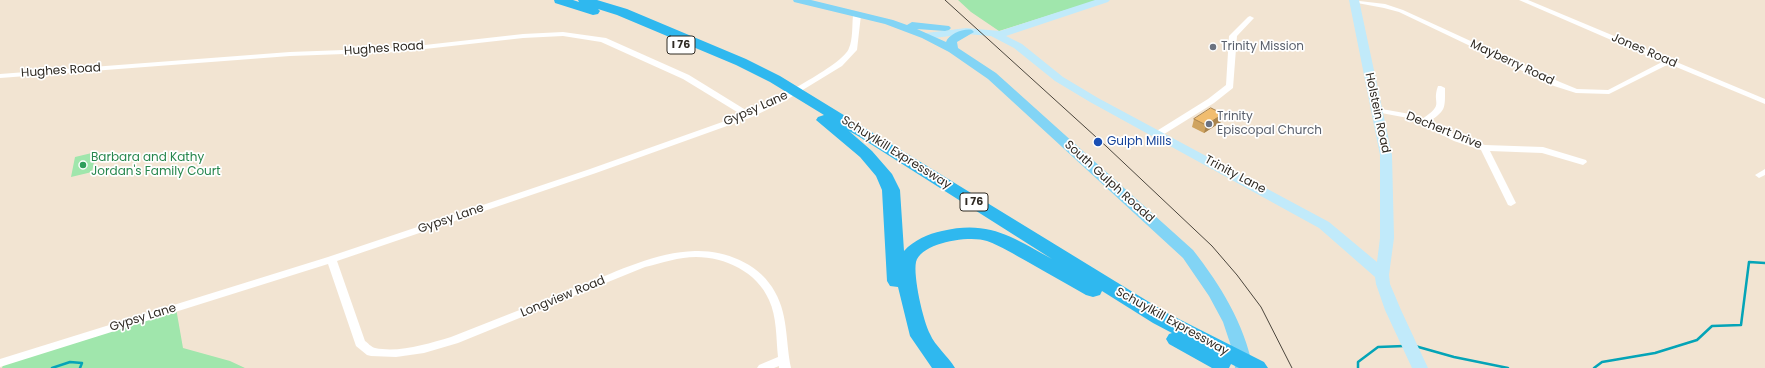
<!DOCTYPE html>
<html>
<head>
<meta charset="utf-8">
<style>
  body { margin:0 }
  canvas { display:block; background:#f2e4d2 }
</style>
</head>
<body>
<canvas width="1765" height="368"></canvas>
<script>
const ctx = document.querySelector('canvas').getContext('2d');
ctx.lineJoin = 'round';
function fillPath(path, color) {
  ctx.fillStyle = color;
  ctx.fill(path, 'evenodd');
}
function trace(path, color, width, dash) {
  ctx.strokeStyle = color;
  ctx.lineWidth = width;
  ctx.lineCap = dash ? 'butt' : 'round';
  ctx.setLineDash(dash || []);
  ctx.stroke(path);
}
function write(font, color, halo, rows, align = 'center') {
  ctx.font = font + ' Poppins,sans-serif';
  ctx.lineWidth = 3.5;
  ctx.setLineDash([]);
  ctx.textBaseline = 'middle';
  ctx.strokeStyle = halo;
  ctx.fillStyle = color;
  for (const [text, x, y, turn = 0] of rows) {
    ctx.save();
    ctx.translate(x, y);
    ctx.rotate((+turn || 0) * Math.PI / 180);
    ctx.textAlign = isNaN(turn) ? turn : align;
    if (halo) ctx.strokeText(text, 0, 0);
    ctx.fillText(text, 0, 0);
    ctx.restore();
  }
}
const green = new Path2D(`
  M958 0H1098L999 31 971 12Z
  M96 152 92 172 71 177 75 157Z
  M176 308 183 348 230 361 245 368H2L4 362Z`);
const stream = new Path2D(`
  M1415 346 1454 357 1508 368
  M52 368 70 362 82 363 80 368
  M1358 368V362L1378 347 1404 346
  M1594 368 1602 362 1655 353 1697 340 1712 326 1741 325 1749 262 1765 263`);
const street = new Path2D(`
  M1351 0 1385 4 1403 10 1560 82 1577 89 1608 90 1662 62 1519 0H1528L1765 99V104L1669 64 1609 94 1576 93 1554 86 1399 12 1384 8 1352 2Z
  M857 13 861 15 857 50 842 66 783 102 752 117 596 173 337 261 365 341C368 343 371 347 375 348 399 353 427 344 451 337 495 320 539 302 583 285 618 271 656 252 695 251 723 250 756 262 772 287 789 313 785 339 791 368H779V366L774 368H757L759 365 778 357C776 338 777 317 769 300 757 272 725 257 696 257 679 257 662 263 645 267L458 343 424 353 396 357 371 356 367 355 356 346 328 264 0 367V359L328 257 590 169 742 115 683 79 601 42 563 36 523 38 398 52 290 56 0 78V74L290 52 398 48 523 34 563 32 606 38 689 75 749 112C767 103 844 65 849 48 853 39 852 25 853 15Z
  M1250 16 1254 18 1237 36 1233 88 1214 103 1161 136H1155L1154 134 1155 132 1208 99 1226 85 1229 36 1248 17Z
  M1438 86H1441L1445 88C1445 109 1446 110 1429 122L1460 137 1485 145 1543 147 1586 160 1587 162 1583 165 1542 153 1490 151 1516 203 1511 206 1508 205 1481 150 1454 141 1408 118 1376 112 1372 110 1376 108 1410 114 1422 119C1446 103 1431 105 1438 86Z
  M1765 169V175L1759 178 1755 175Z`);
const secondary = new Path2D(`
  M1095 0H1110L1108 2 1006 36 1022 44 1063 77 1098 98 1329 222 1377 262 1380 238V155L1349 0H1359L1392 155 1394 238 1389 275 1390 284 1401 310 1428 368H1412L1385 310 1376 284 1375 277 1319 228 1090 102 1055 81 1014 48 991 36 966 34 926 39 921 36 926 33 966 28 1000 31Z`);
const primary = new Path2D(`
  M793 0H811L893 20 907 25 912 22 949 26 951 28 949 30 945 31 917 29 946 42C949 34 964 28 972 30L974 32 957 42 958 48 996 73 1193 250C1221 286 1244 323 1253 368H1235L1233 352 1223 322 1209 296 1183 258 988 79 949 52 922 38 885 24 794 2Z`);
const highway = new Path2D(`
  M554 0H573L579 2 578 0H597L627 9 746 59 780 76 1167 313 1264 362 1268 368H1239L1231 364 1229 368H1212L1169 344 1166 339 1169 334 1172 333 1153 323 1102 291 1100 295 1093 297 1086 295C1067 284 1047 273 1028 262 1015 255 1001 246 987 241 971 235 921 242 916 262 913 276 923 321 930 334 935 346 948 356 955 368H932L910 336 898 287 890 286 887 281 882 190 876 176 860 157 816 120 818 117 824 115 770 82 736 65 617 15 598 9 600 11 598 14 593 15 555 3ZM849 131 858 136 1052 259C1012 237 989 220 942 231 928 234 914 240 904 251L900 190 892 174 872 151Z`);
const tram = new Path2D(`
  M945 0 1107 147 1212 246 1237 275 1261 307 1292 368`);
const wall = new Path2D(`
  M1223 114 1221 122 1204 133 1192 127 1194 119Z`);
const shadedWall = new Path2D(`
  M1223 114 1221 122 1204 133 1206 125Z`);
const building = new Path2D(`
  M1211 108 1223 114 1206 125 1194 119Z`);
const markers = [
  [1213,47,4,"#6b7280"],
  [1209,124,4,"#6b7280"],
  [1098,142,5,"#1a4fb4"],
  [83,165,4,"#2e9e5b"]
];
const shields = [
  [681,45,28],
  [974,202,28]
];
const shieldNames = [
  ["I 76",681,45],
  ["I 76",974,202]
];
const worshipNames = [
  ["Trinity Mission",1221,47],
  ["Trinity",1217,117],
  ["Episcopal Church",1217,131]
];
const streetNames = [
  ["Hughes Road",384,49,-4],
  ["Jones Road",1644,51,23],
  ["Mayberry Road",1512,63,25],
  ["Hughes Road",61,71,-4],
  ["Gypsy Lane",756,109,-24],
  ["Holstein Road",1377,113,78],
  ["Dechert Drive",1444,131,22],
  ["Schuylkill Expressway",896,153,32],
  ["Trinity Lane",1235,175,28],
  ["South Gulph Roadd",1109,182,42],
  ["Gypsy Lane",451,219,-19],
  ["Longview Road",563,297,-22],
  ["Gypsy Lane",143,318,-17],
  ["Schuylkill Expressway",1172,322,29]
];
const transitNames = [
  ["Gulph Mills",1107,142]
];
const leisureNames = [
  ["Barbara and Kathy",91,158],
  ["Jordan's Family Court",91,172]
];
fillPath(green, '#a0e6ac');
trace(stream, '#04a4b7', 2.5);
fillPath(street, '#fff');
fillPath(secondary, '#c1eafa');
fillPath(primary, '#82d4f5');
fillPath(highway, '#2fb8ef');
trace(tram, '#4b453c', 1);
fillPath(wall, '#cfa35f');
fillPath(shadedWall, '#a9844e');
fillPath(building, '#f1bd6f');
trace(building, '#a9844e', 1);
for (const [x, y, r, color] of markers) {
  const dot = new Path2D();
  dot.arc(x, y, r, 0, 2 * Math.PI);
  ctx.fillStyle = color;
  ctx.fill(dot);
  trace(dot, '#fff', 1.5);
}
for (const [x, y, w] of shields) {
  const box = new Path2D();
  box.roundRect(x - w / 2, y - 9, w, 18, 3);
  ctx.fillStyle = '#fff';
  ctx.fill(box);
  trace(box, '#2f2a23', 1);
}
write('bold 11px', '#2f2a23', null, shieldNames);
write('12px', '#5b616d', '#fff', worshipNames, 'left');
write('12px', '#2f2a23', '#fff', streetNames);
write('12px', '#164399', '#fff', transitNames, 'left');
write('12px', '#27864d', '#fff', leisureNames, 'left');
</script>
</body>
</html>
